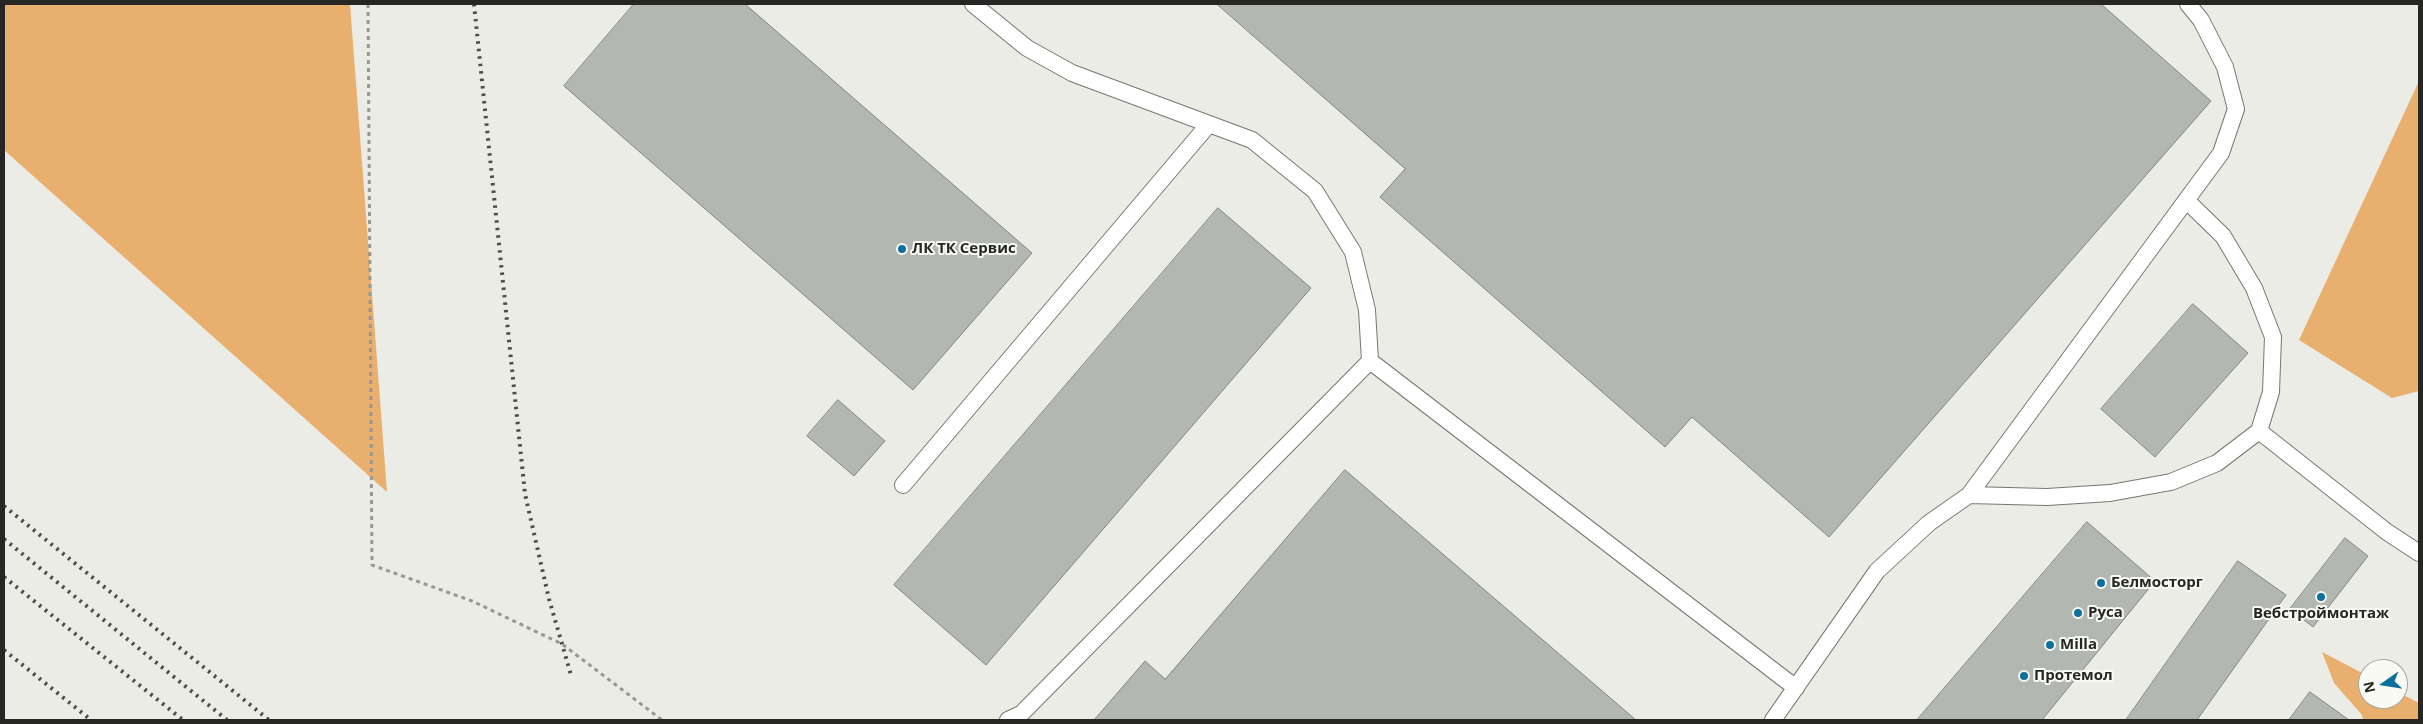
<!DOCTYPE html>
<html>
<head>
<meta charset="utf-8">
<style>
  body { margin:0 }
  #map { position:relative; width:2423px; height:724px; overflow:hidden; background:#ebece6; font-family:"Open Sans",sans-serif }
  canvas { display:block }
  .frame { position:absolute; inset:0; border:5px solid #262725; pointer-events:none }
  .north { position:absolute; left:2358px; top:659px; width:50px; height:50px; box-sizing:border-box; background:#f8faf3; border:1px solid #a4a6a1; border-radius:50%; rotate:257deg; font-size:14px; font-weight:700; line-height:20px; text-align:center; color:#262725 }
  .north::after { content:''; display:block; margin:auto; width:18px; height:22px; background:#0e6f9d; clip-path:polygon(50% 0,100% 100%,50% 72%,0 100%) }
</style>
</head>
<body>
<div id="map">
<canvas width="2423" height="724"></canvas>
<div class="frame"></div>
<div class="north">N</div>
</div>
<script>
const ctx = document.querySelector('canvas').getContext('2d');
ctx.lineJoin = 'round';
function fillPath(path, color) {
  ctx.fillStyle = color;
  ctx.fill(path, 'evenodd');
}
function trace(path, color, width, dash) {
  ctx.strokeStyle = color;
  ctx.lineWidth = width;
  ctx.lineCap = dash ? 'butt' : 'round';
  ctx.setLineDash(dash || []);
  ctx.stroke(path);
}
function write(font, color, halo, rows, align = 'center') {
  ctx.font = font + ' "Open Sans",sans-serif';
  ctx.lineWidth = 4;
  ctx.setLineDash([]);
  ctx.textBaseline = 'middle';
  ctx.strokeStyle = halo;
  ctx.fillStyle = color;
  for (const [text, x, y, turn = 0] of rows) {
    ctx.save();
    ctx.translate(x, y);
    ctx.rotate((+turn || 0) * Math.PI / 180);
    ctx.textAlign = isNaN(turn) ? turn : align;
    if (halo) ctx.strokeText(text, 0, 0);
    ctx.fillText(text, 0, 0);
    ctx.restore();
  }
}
const forest = new Path2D(`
  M4 4H350L387 492 4 150Z
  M2419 81V391L2392 398 2299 340Z
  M2322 652 2368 676V699H2398V692L2419 703V720H2363L2362 715 2334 683Z`);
const building = new Path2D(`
  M634 4H745L1032 253 913 390 564 86Z
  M1217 4H2101L2211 101 1829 537 1692 417 1665 447 1380 197 1405 169Z
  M1218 208 1311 288 986 665 894 585Z
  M2193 304 2248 353 2155 457 2101 409Z
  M838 400 885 441 854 476 807 436Z
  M1345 470 1636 720H1094L1145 661 1165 679Z
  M2087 522 2155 581 2042 720H1917Z
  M2345 538 2368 556 2313 627 2290 609Z
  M2238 561 2286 595 2197 720H2126Z
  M2310 692 2349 720H2289Z`);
const path = new Path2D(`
  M368 4 372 565 472 601 562 644 662 720`);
const lane = new Path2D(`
  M973 4 1027 48 1072 73 1252 140 1315 191 1353 252 1367 310 1370 361 1021 714 1008 720
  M1370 361 1796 688
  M2259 431 2387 532 2419 553
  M903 485 1209 124
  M1969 495 2221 153 2236 109 2225 67 2201 20 2188 4
  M1773 720 1877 571 1929 523 1969 495 2047 497 2110 493 2171 482 2217 463 2259 431 2271 392 2273 337 2254 288 2223 236 2187 201`);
const rail = new Path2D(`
  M474 4 525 494 549 599 571 675
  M4 506 269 720
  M4 539 227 720
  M4 577 183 720
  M4 650 91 720`);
const markers = [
  [902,249,5,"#0e6f9d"],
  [2101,583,5,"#0e6f9d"],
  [2321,597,5,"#0e6f9d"],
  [2078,613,5,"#0e6f9d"],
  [2050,645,5,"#0e6f9d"],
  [2024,676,5,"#0e6f9d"]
];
const poiNames = [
  ["ЛК ТК Сервис",912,249],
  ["Белмосторг",2111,583],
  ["Руса",2088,613],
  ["Вебстроймонтаж",2321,614,"center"],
  ["Milla",2060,645],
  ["Протемол",2034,676]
];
fillPath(forest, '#e9af6e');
fillPath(building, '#b3b7b2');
trace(building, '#828581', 1);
trace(lane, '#767772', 18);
trace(path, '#979893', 3, [4, 4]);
trace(lane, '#fff', 16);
trace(rail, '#4d4e4b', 4, [2.5, 5]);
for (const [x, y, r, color] of markers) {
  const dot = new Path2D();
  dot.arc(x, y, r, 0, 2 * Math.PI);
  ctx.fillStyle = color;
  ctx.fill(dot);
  trace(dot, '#f8faf3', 2);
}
write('bold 15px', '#262725', '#f8faf3', poiNames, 'left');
</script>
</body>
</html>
